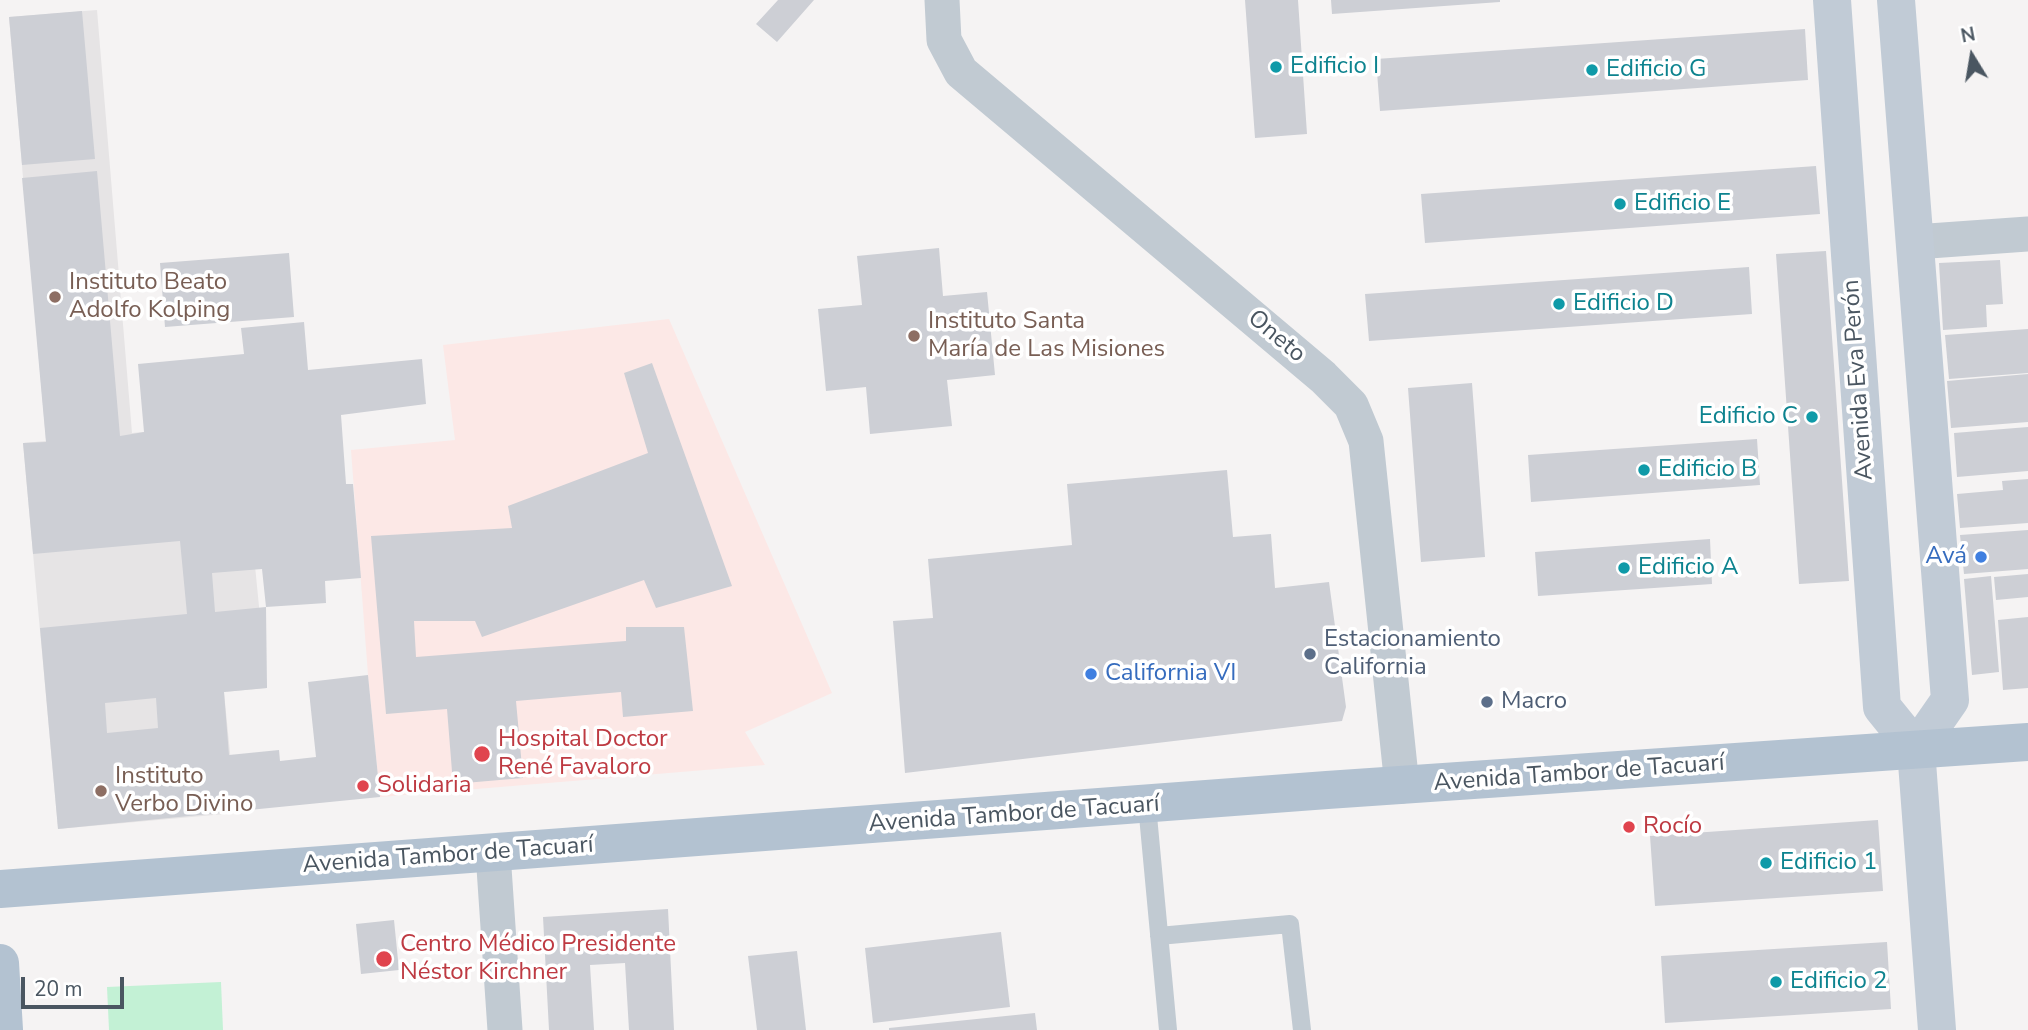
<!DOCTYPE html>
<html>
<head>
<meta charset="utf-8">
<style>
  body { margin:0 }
  #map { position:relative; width:2028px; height:1030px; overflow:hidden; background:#f5f3f3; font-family:"Nunito Sans",sans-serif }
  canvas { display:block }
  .north { position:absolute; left:1937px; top:21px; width:70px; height:70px; -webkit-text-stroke:5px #fff; paint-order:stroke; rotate:349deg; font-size:19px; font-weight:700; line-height:28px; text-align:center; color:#4a5661 }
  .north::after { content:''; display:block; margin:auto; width:24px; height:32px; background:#4a5661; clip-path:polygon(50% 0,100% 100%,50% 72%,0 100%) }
  .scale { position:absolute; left:21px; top:977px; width:103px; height:32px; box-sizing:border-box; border:4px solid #4a5661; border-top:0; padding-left:9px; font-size:21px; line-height:24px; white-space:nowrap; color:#4a5661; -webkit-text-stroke:5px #fff; paint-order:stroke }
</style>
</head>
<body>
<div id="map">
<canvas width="2028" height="1030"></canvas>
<div class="north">N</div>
<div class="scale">20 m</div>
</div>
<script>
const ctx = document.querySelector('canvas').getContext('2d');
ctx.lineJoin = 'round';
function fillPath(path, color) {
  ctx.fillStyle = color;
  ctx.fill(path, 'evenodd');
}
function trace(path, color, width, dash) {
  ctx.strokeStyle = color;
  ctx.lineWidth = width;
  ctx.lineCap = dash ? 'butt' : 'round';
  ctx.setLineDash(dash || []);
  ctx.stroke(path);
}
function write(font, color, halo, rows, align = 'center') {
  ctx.font = font + ' "Nunito Sans",sans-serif';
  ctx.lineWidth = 7;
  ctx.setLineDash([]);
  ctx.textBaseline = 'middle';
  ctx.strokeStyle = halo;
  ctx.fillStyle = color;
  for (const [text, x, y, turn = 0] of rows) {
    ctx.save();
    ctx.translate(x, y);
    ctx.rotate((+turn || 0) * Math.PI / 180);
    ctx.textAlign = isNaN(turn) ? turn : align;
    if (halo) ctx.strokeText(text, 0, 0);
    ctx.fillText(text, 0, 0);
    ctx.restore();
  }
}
const education = new Path2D(`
  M97 10 132 433 241 423 267 688 224 692 236 813 58 829 23 443 46 441 9 17Z`);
const medical = new Path2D(`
  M669 319 832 693 745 732 765 765 380 797 368 675 351 450 455 440 443 345Z`);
const green = new Path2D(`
  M221 982 223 1030H109L107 987Z`);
const building = new Path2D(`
  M778 0H814L777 42 756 24Z
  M1245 0H1298L1307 134 1255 138Z
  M1331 0H1500V2L1332 14Z
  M82 11 95 159 22 165 9 17Z
  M1805 29 1808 80 1380 111 1376 59Z
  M1816 166 1820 214 1425 243 1421 194Z
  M97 171 120 436 144 432 138 364 244 354 241 328 304 322 308 370 422 359 426 404 341 415 346 484H353L361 578 325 581 326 603 266 607 262 569 212 573 215 612 266 607 267 688 224 692 229 755 279 750 280 761 316 757 308 682 368 675 380 797 58 829 40 628 187 614 180 541 33 554 23 443 46 442 22 178ZM156 698 158 728 107 733 105 703Z
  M939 248 943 296 987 292 995 375 947 380 952 426 870 434 866 387 826 391 818 309 862 305 857 256Z
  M1826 251 1849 581 1799 584 1776 254Z
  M289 253 294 317 165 327 160 263Z
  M2000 260 2003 304 1986 305 1987 327 1943 330 1939 263Z
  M1749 267 1752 314 1369 341 1365 294Z
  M2028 329V373L1949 379 1945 335Z
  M652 363 732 586 656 608 644 580 482 637 475 621H414L416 657 626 641V627H684L693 711 623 717 621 692 516 701 523 778 453 784 447 709 386 714 371 536 512 528 508 506 648 453 624 373Z
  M2028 374V422L1951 428 1947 381Z
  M1472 383 1485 557 1421 562 1408 388Z
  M2028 427V471L1957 477 1954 433Z
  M1757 439 1760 485 1531 502 1528 455Z
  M1227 470 1233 537 1271 534 1275 588 1329 582 1346 707 1342 721 905 773 893 621 933 618 928 559 1072 545 1067 484Z
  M2028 479V523L1960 528 1957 494 2003 490 2002 481Z
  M2028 530V569L1964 574 1960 535Z
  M1710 539 1712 584 1538 596 1535 552Z
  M2028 574V597L1996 600 1994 577Z
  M1991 576 1999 672 1972 675 1964 579Z
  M2028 617V688L2003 690 1998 620Z
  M1878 820 1883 891 1655 906 1650 836Z
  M668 909 674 1030H629L625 963 590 965 594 1030H549L543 917Z
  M394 920 399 970 361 974 356 924Z
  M1001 932 1010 1007 873 1023 865 948Z
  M1887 942 1891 1009 1665 1023 1661 956Z
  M797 951 806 1030H757L748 956Z
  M1035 1013 1037 1030H889V1028Z`);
const lane = new Path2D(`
  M1147 805 1168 1030
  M1159 936 1290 924 1302 1030`);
const street = new Path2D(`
  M942 0 944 40 961 72 1323 377 1351 405 1366 441 1402 786
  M1915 242 2028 234
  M493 853 505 1030`);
const secondary = new Path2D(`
  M1832 0 1882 707 1916 749 1937 1030
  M1896 0 1950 700 1916 749`);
const primary = new Path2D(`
  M0 889 1327 790 2028 742
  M0 963 4 1030`);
const markers = [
  [1276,67,7,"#0f9aa8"],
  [1592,70,7,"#0f9aa8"],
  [1620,204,7,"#0f9aa8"],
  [55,297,7,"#8d6e63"],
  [1559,304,7,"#0f9aa8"],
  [914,336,7,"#8d6e63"],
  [1812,417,7,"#0f9aa8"],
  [1644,470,7,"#0f9aa8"],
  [1981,557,7,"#3f7fe0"],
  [1624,568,7,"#0f9aa8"],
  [1310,654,7,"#5c6f8a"],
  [1091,674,7,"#3f7fe0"],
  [1487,702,7,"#5c6f8a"],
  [482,754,9,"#e0444e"],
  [363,786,7,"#e0444e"],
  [101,791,7,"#8d6e63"],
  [1629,827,7,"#e0444e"],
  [1766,863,7,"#0f9aa8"],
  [384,959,9,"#e0444e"],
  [1776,982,7,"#0f9aa8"]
];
const cultureNames = [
  ["Edificio I",1290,67],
  ["Edificio G",1606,70],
  ["Edificio E",1634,204],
  ["Edificio D",1573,304],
  ["Edificio C",1798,417,"right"],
  ["Edificio B",1658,470],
  ["Edificio A",1638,568],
  ["Edificio 1",1780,863],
  ["Edificio 2",1790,982]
];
const educationNames = [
  ["Instituto Beato",69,283],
  ["Adolfo Kolping",69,311],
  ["Instituto Santa",928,322],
  ["María de Las Misiones",928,350],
  ["Instituto",115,777],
  ["Verbo Divino",115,805]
];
const streetNames = [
  ["Oneto",1276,337,40],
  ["Avenida Eva Perón",1859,380,-94],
  ["Avenida Tambor de Tacuarí",1579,774,-4],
  ["Avenida Tambor de Tacuarí",1014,815,-4],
  ["Avenida Tambor de Tacuarí",448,856,-4]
];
const shopNames = [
  ["Avá",1967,557],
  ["California VI",1105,674,"left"]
];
const serviceNames = [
  ["Estacionamiento",1324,640],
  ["California",1324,668],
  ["Macro",1501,702]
];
const healthNames = [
  ["Hospital Doctor",498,740],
  ["René Favaloro",498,768],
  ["Solidaria",377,786],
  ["Rocío",1643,827],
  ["Centro Médico Presidente",400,945],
  ["Néstor Kirchner",400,973]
];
fillPath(education, '#e6e4e5');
fillPath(medical, '#fce8e6');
fillPath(green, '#c3f1d5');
fillPath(building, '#cdcfd5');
trace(lane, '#c1cad2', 18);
trace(street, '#c1cad2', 35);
trace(secondary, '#c1cbd6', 38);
trace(primary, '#b3c2d1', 38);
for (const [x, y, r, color] of markers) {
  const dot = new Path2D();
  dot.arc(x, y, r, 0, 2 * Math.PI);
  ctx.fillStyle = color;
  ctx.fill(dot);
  trace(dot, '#fff', 2.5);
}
write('24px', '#0d838f', '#fff', cultureNames, 'left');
write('24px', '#785e54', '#fff', educationNames, 'left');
write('24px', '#4a5661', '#fff', streetNames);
write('24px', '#366cbe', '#fff', shopNames, 'right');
write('24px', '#4e5e75', '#fff', serviceNames, 'left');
write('24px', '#be3a42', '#fff', healthNames, 'left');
</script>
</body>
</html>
